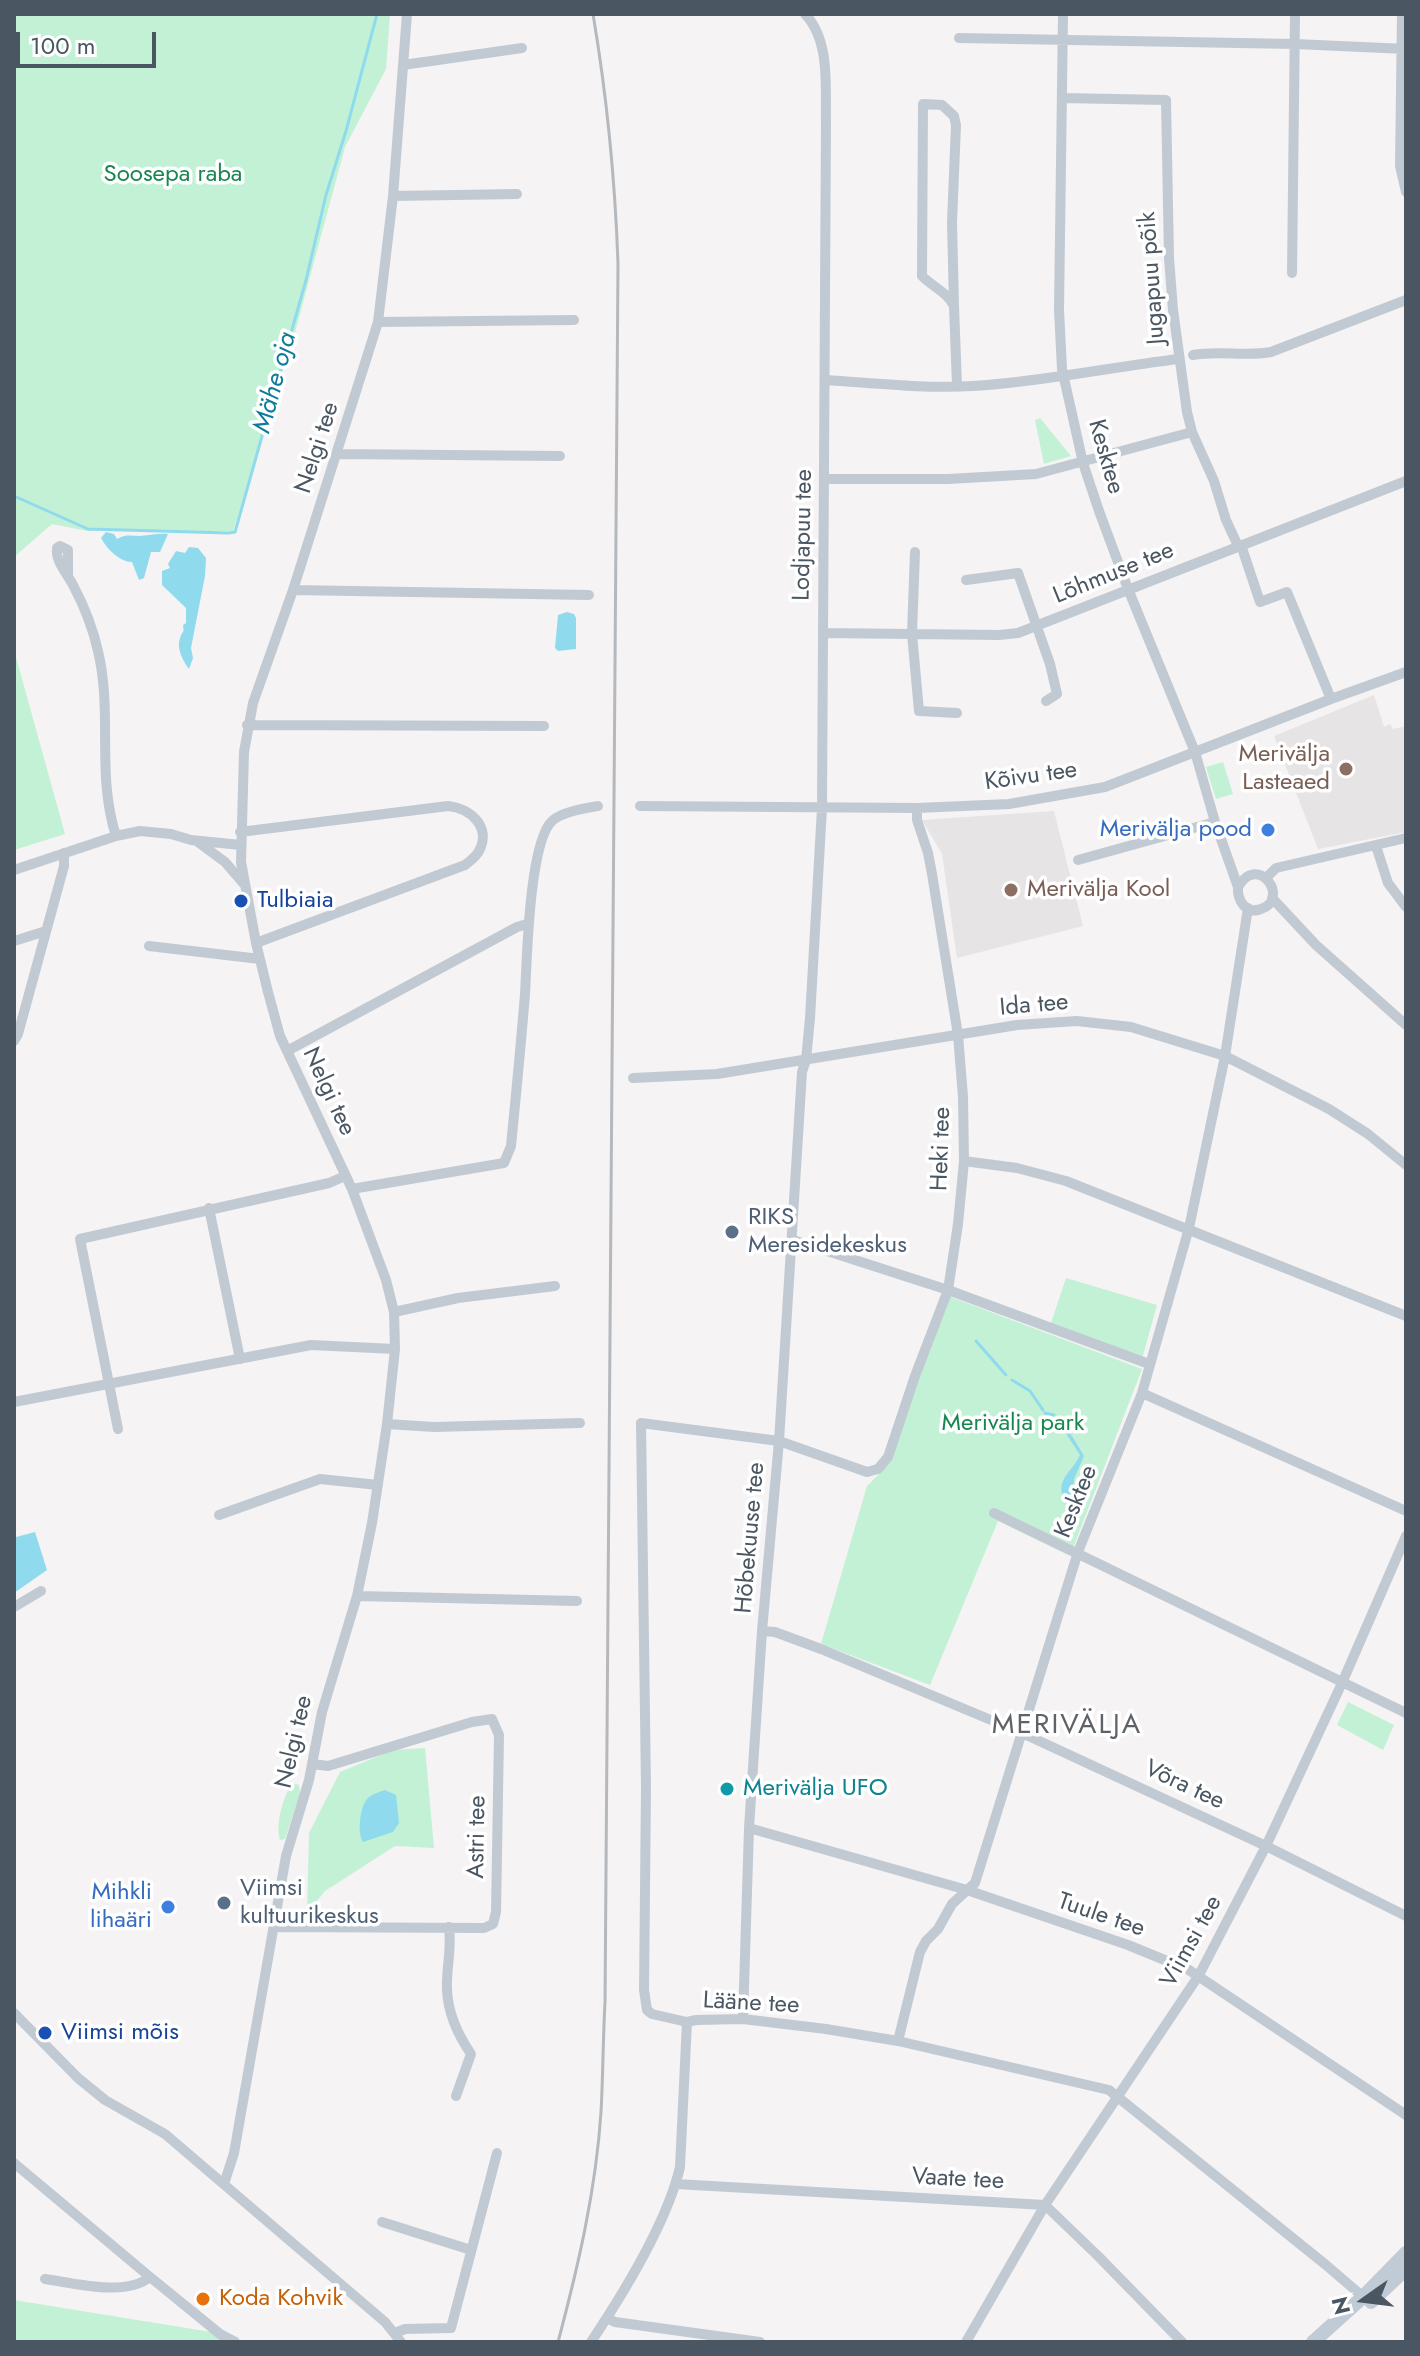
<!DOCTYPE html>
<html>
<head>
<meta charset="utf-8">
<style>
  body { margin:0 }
  #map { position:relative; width:1420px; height:2356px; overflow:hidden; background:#f5f3f3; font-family:Jost,sans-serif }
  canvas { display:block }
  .frame { position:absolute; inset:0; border:16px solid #4a5661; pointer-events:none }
  .north { position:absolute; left:1324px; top:2260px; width:80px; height:80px; -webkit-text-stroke:6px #fff; paint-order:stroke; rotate:256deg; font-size:22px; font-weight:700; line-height:32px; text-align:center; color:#4a5661 }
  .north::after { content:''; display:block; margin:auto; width:28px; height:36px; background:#4a5661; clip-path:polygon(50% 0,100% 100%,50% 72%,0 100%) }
  .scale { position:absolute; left:16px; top:32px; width:140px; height:36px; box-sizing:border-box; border:4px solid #4a5661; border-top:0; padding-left:10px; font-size:24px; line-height:28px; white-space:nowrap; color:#4a5661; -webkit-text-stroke:6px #fff; paint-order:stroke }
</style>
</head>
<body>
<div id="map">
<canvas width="1420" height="2356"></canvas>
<div class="frame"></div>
<div class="north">N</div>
<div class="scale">100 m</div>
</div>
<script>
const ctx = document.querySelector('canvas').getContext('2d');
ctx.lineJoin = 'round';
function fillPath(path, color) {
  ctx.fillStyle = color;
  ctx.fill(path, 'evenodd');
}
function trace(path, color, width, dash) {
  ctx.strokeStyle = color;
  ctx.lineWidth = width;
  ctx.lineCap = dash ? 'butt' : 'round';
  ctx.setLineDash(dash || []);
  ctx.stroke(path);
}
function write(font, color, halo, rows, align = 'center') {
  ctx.font = font + ' Jost,sans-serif';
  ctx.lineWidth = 7;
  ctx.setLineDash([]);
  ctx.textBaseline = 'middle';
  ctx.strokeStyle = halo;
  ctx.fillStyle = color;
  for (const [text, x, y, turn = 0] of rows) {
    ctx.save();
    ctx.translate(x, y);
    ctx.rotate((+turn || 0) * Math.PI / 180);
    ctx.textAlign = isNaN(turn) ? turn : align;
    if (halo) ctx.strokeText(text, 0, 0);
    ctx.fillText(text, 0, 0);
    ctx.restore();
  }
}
const education = new Path2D(`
  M1374 695 1384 727 1390 724 1393 729 1406 726V832L1318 849 1274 736Z
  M1054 811 1083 926 957 958 942 854 922 820Z`);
const green = new Path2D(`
  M14 14H390L386 69 345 147 294 336 233 531H87L52 524 14 557Z
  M1040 418 1071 456 1044 464 1035 420Z
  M14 650 65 834 14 850Z
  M1223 762 1233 794 1216 799 1206 767Z
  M1066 1278 1157 1305 1142 1359 1050 1326Z
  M948 1296 1142 1369 1070 1556 998 1521 930 1685 821 1644 867 1486 886 1467Z
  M1348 1702 1394 1725 1383 1750 1337 1725Z
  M425 1748 434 1848 395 1846 325 1891 307 1913 309 1833 340 1772 393 1750Z
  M292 1783 299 1785 300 1794 285 1839 280 1840C275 1825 283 1797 292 1783Z
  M14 2300 211 2332 227 2342H14Z`);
const water = new Path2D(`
  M106 532 114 534 117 539C127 534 129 536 139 536 148 536 157 533 168 534L160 552H151L144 578 139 580 132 562C120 562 107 549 101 538Z
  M189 547 198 548 206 558 205 576 191 648 193 658 189 669C183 661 176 648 180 638 184 627 184 636 183 625L186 623V608L162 585V571L170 568 168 564 176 551 185 553Z
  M567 612 574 614 576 618V649L558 651 555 648 558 615Z
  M1054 1415 1072 1436 1084 1456 1074 1479 1073 1499 1070 1503H1065C1054 1479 1071 1474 1080 1455Z
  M35 1532 47 1570 14 1593V1540L16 1537Z
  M385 1790 396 1795 399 1823 393 1832 363 1842C357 1833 360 1807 367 1799 372 1794 379 1792 385 1790Z`);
const stream = new Path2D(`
  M14 496 88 529 229 533 235 532 306 280 326 195 346 131 377 14
  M976 1341 1006 1375
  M1012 1380 1030 1391 1043 1410
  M1045 1413 1054 1415`);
const street = new Path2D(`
  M1063 14 1059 310 1062 369 1083 463 1099 511 1128 589 1195 752 1215 822 1238 887C1237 900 1246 915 1261 909 1291 899 1258 852 1238 887
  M1402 14 1400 166 1406 192
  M959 38 1295 44 1406 49
  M403 65 522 48
  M1062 98 1166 100 1169 258 1173 310 1187 412 1192 432 1214 481 1226 520 1238 546
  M393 196 517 194
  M1292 273 1295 14
  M954 306 952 222 956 125 954 116 942 105 923 104 922 276C933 287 947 292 954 306L957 386
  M378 322 574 320
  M1193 355C1219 350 1245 357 1271 352L1406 300
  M826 380C874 383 924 389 973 386 1042 382 1110 367 1179 359
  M338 454 560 456
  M825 479H948L1036 474 1192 432
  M1241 545 1260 602 1287 592 1331 699
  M915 552 912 634 919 711 957 713
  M68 576V550L60 546 57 548C55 562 68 574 74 587 84 606 93 629 98 651 113 714 96 773 116 836
  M966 580 1018 573 1050 664 1057 694 1046 701
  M293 590 589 595
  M823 633 999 635 1018 633 1406 481
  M247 725 544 726
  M640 806 917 808 1009 804 1105 787 1331 699 1406 672
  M917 808V820L928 853 932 874 958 1035 963 1097 964 1161 958 1224 948 1290 915 1376 888 1457 878 1469 867 1472 779 1441 641 1423 646 1788 644 1990 647 2010 652 2014 687 2022 696 2020 743 2019 826 2029 898 2041 1109 2090 1326 2265 1368 2301
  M240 832 448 806C470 808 492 827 479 851 476 857 470 861 465 865L256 943
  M198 842 225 862 244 884
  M1376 846 1388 883 1406 907
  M1078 860 1215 822
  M14 870 116 836 140 831 171 834 191 840 241 845
  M1266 878 1276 868 1406 838
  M1272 898 1316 945 1406 1025
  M14 941 46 931
  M149 946 260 959
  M14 1041 18 1034 64 866V853
  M287 1051 517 927 527 924
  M633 1078 717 1074 1017 1025 1077 1021 1131 1027 1225 1056 1329 1109 1368 1134 1406 1165
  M964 1161 1017 1168 1066 1181 1406 1316
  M352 1189 504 1163 511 1146C516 1095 521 1044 525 994 527 960 529 843 552 821 561 812 586 808 598 806
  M209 1208 240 1359
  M793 1240 948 1290 1149 1364
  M394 1312 458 1298 555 1286
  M1142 1393 1406 1511
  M14 1402 311 1345 395 1349
  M387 1424 434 1427 580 1423
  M118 1429 80 1239 329 1183 345 1176
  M994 1513 1406 1713
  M219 1515 320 1479 378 1485
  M357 1596 577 1601
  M14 1607 41 1591
  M762 1631 775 1632 821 1649 1022 1733 1266 1846 1406 1916
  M749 1828 967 1890 1128 1945 1189 1970 1406 2115
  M274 1927 484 1928 493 1924 496 1912 499 1735 492 1719 472 1722 328 1766 312 1764
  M449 1927C452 1949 446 1968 447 1990 448 2014 458 2035 471 2054L456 2096
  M14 2013 78 2078 105 2100 165 2134 385 2322 401 2342
  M743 2019 749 1828 762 1631 779 1441 802 1072 806 1060 810 1018 822 808 826 124C825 89 831 41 805 14
  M898 2041 920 1952 926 1941 938 1929 952 1904 975 1883 1078 1552 1142 1393 1189 1228 1225 1056 1248 908
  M14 2163 150 2277 220 2334 235 2342
  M224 2184 234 2153 286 1856 309 1780 322 1712 357 1596 372 1523 387 1424 395 1349 394 1312 386 1280 352 1189 280 1036 268 992 256 943 241 862 244 752 253 703 293 590 378 322 393 196 407 14
  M676 2184 1045 2205 1098 2256 1182 2342
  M382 2222 471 2250
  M45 2279C74 2283 126 2297 150 2277
  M607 2318 615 2322 760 2342
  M395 2333 405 2329 451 2328 497 2153
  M591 2342C623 2294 667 2223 680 2167L687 2022
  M966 2342 1045 2205 1199 1975 1266 1846 1342 1683 1406 1536`);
const secondary = new Path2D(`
  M1371 2302 1406 2269
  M1313 2342 1363 2297 1406 2253`);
const rail = new Path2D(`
  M558 2342C578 2267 596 2190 601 2112 603 2076 603 2039 605 2002L618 263C615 179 607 97 593 14`);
const markers = [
  [1346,769,8,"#8d6e63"],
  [1268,830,8,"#3f7fe0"],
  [1011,890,8,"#8d6e63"],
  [241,901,8,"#1a4fb4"],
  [732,1232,8,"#5c6f8a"],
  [727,1789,8,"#0f9aa8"],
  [224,1903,8,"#5c6f8a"],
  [168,1907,8,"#3f7fe0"],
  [45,2033,8,"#1a4fb4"],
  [203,2299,8,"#e8710a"]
];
const parkNames = [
  ["Soosepa raba",173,175],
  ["Merivälja park",1013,1424]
];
const streetNames = [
  ["Jugapuu põik",1153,278,-94],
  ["Nelgi tee",318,448,-72],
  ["Kesktee",1105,457,74],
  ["Lodjapuu tee",804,535,-89],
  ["Lõhmuse tee",1114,574,-22],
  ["Kõivu tee",1031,777,-8],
  ["Ida tee",1034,1006,-5],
  ["Nelgi tee",328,1092,65],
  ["Heki tee",942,1149,-88],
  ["Kesktee",1077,1502,-68],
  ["Hõbekuuse tee",751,1538,-85],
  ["Nelgi tee",295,1742,-77],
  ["Võra tee",1184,1786,25],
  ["Astri tee",478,1837,-89],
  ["Tuule tee",1101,1916,19],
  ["Viimsi tee",1192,1942,-61],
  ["Lääne tee",751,2004,3],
  ["Vaate tee",958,2180,3]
];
const educationNames = [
  ["Merivälja",1330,755],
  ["Lasteaed",1330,783],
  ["Merivälja Kool",1027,890,"left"]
];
const shopNames = [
  ["Merivälja pood",1252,830],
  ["Mihkli",152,1893],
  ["lihaäri",152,1921]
];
const transitNames = [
  ["Tulbiaia",257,901],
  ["Viimsi mõis",61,2033]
];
const serviceNames = [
  ["RIKS",748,1218],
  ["Meresidekeskus",748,1246],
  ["Viimsi",240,1889],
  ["kultuurikeskus",240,1917]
];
const cultureNames = [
  ["Merivälja UFO",743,1789]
];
const foodNames = [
  ["Koda Kohvik",219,2299]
];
const waterNames = [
  ["Mähe oja",276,383,-75]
];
const quarterNames = [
  ["MERIVÄLJA",1067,1726]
];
fillPath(education, '#e6e4e5');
fillPath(green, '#c3f1d5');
fillPath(water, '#90daee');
trace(stream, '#90daee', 3);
trace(street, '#c1cad2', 10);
trace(secondary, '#c1cbd6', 14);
trace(rail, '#b5b8bd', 3);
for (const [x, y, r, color] of markers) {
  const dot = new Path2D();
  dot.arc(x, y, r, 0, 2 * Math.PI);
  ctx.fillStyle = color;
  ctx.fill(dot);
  trace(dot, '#fff', 3);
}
write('24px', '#17864f', '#fff', parkNames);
write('24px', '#4a5661', '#fff', streetNames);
write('24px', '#785e54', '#fff', educationNames, 'right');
write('24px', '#366cbe', '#fff', shopNames, 'right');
write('24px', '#164399', '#fff', transitNames, 'left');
write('24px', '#4e5e75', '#fff', serviceNames, 'left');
write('24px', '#0d838f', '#fff', cultureNames, 'left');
write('24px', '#c56008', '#fff', foodNames, 'left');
write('italic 26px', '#0c7c9b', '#fff', waterNames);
ctx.letterSpacing = '2px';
write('28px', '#5f6368', '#fff', quarterNames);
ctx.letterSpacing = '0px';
</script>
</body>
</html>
